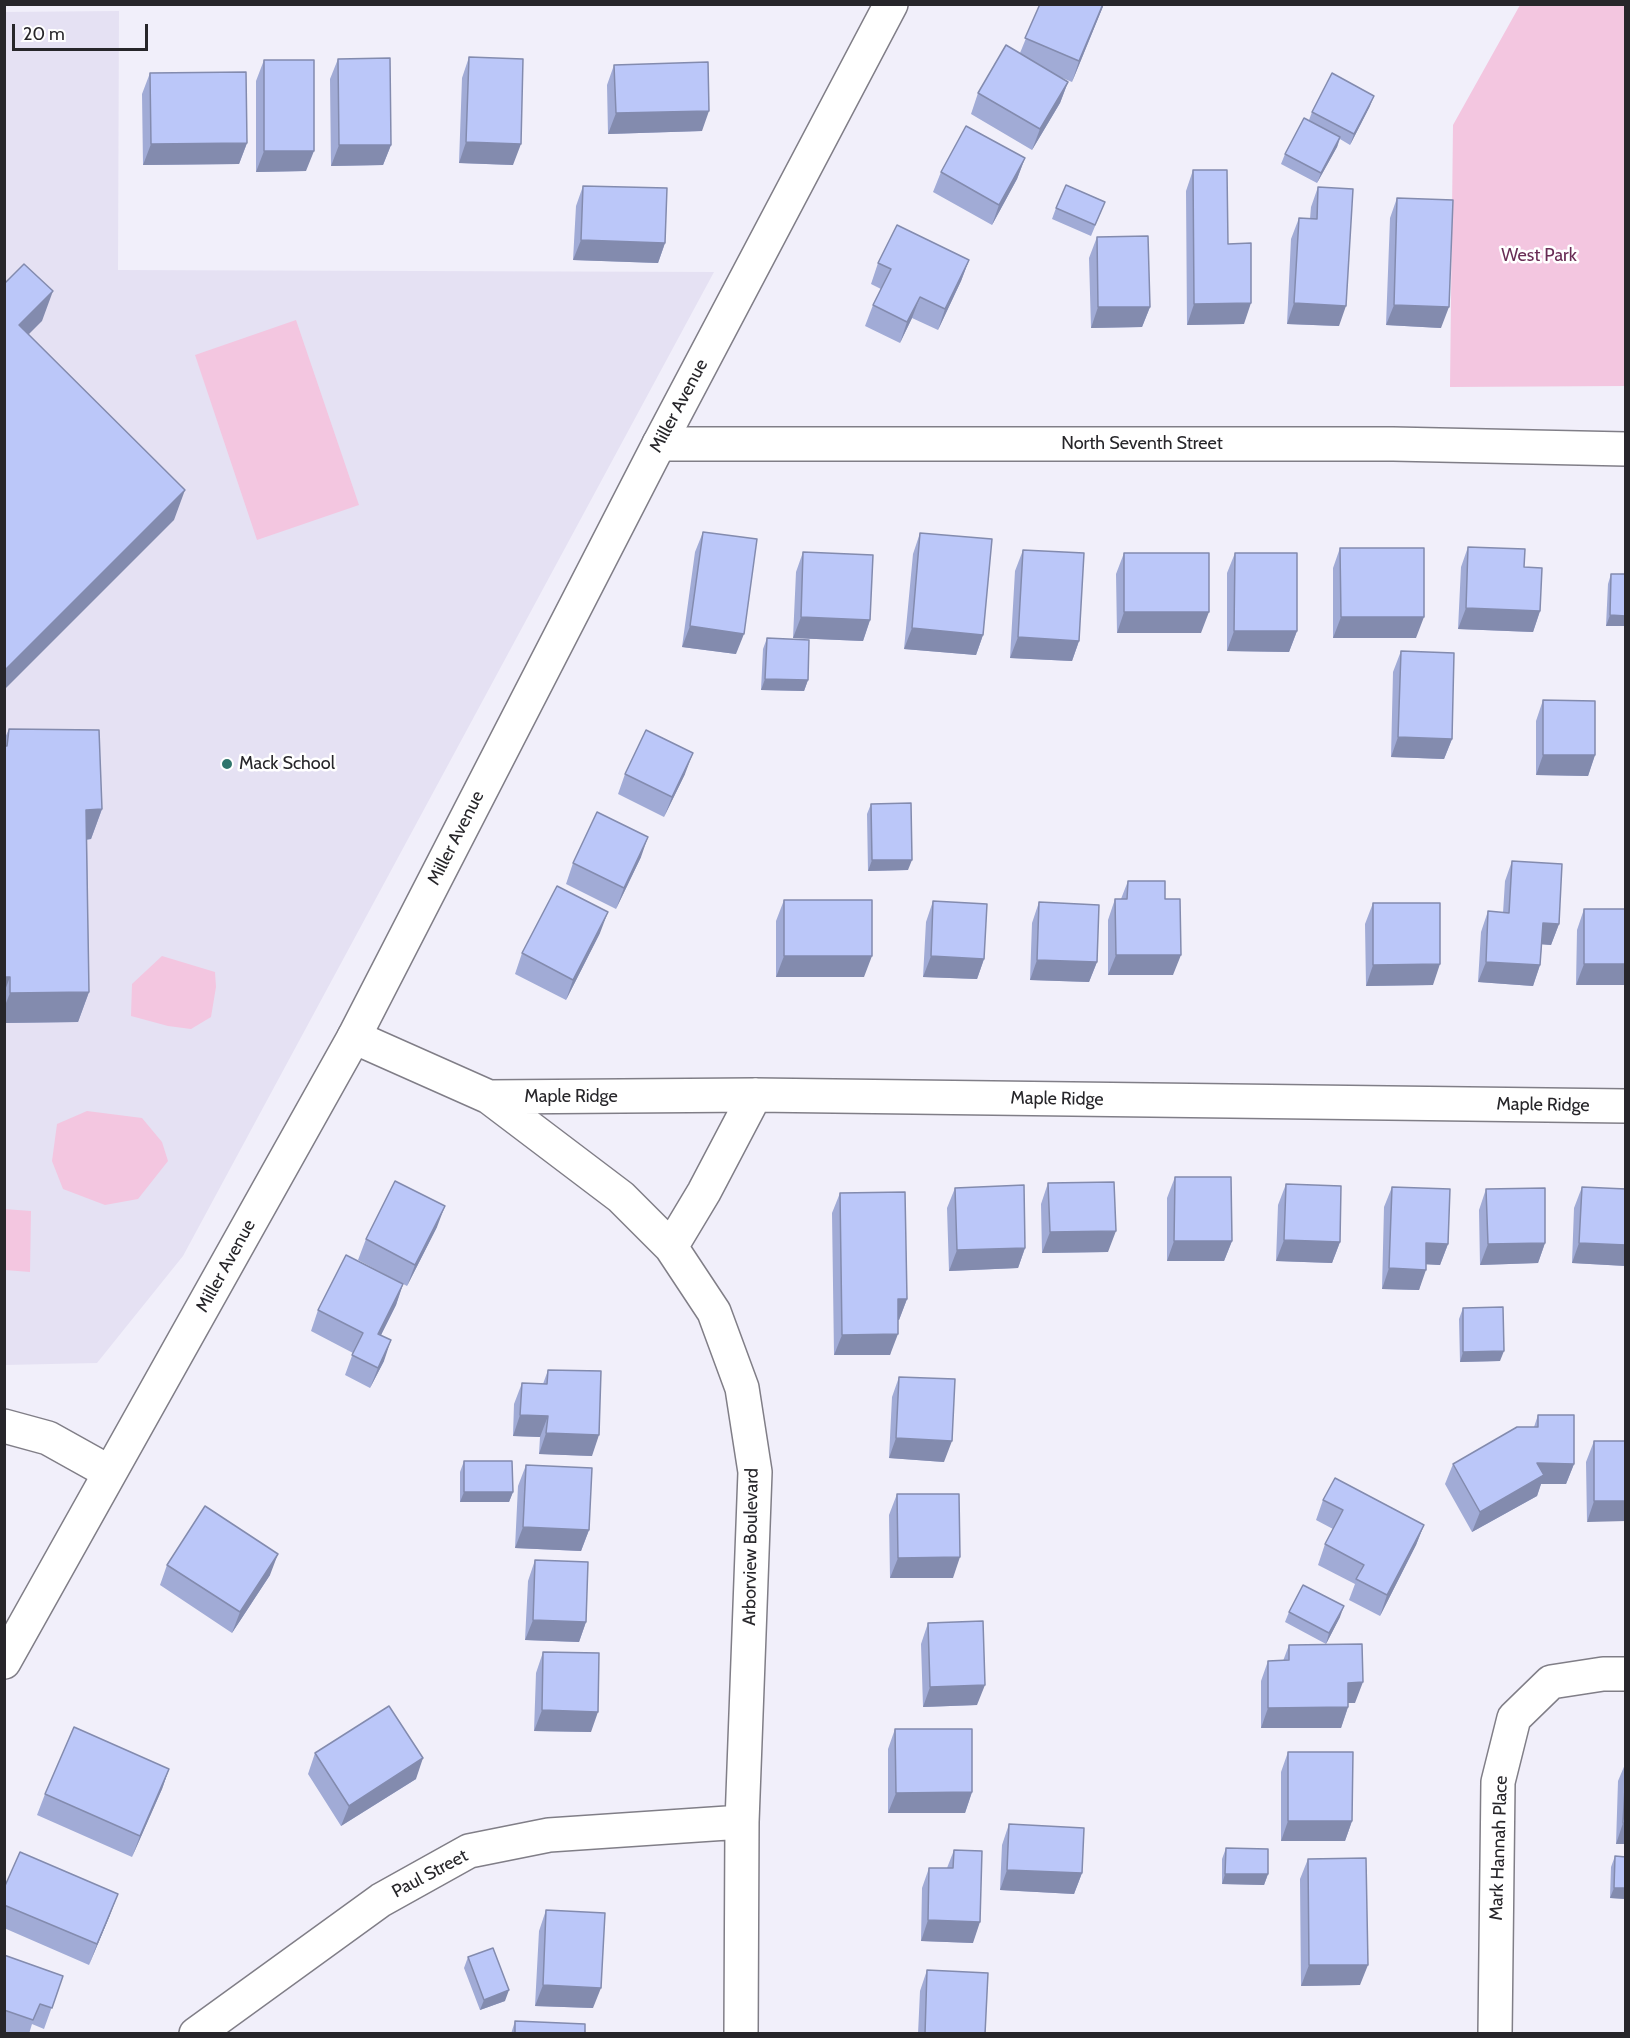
<!DOCTYPE html>
<html>
<head>
<meta charset="utf-8">
<style>
  body { margin:0 }
  #map { position:relative; width:1630px; height:2038px; overflow:hidden; background:#f1effa; font-family:Cabin,sans-serif }
  canvas { display:block }
  .frame { position:absolute; inset:0; border:6px solid #27262a; pointer-events:none }
  .scale { position:absolute; left:12px; top:24px; width:136px; height:27px; box-sizing:border-box; border:3px solid #27262a; border-top:0; padding-left:8px; font-size:18px; line-height:21px; white-space:nowrap; color:#27262a; -webkit-text-stroke:4px #fff; paint-order:stroke }
</style>
</head>
<body>
<div id="map">
<canvas width="1630" height="2038"></canvas>
<div class="frame"></div>
<div class="scale">20 m</div>
</div>
<script>
const ctx = document.querySelector('canvas').getContext('2d');
ctx.lineJoin = 'round';
function fillPath(path, color) {
  ctx.fillStyle = color;
  ctx.fill(path, 'evenodd');
}
function trace(path, color, width, dash) {
  ctx.strokeStyle = color;
  ctx.lineWidth = width;
  ctx.lineCap = dash ? 'butt' : 'round';
  ctx.setLineDash(dash || []);
  ctx.stroke(path);
}
function write(font, color, halo, rows, align = 'center') {
  ctx.font = font + ' Cabin,sans-serif';
  ctx.lineWidth = 5;
  ctx.setLineDash([]);
  ctx.textBaseline = 'middle';
  ctx.strokeStyle = halo;
  ctx.fillStyle = color;
  for (const [text, x, y, turn = 0] of rows) {
    ctx.save();
    ctx.translate(x, y);
    ctx.rotate((+turn || 0) * Math.PI / 180);
    ctx.textAlign = isNaN(turn) ? turn : align;
    if (halo) ctx.strokeText(text, 0, 0);
    ctx.fillText(text, 0, 0);
    ctx.restore();
  }
}
const built = new Path2D(`
  M119 11 118 270 714 272 183 1256 97 1363 5 1365 4 12Z`);
const green = new Path2D(`
  M1520 5H1625V386L1450 387 1453 125Z
  M296 320 359 505 257 540 195 355Z
  M162 956 215 972 216 987 211 1017 191 1029 168 1026 131 1016 132 984Z
  M87 1111 142 1118 162 1142 168 1161 138 1199 105 1205 63 1189 52 1161 57 1124Z
  M4 1209 31 1211 30 1272 5 1270Z`);
const minor = new Path2D(`
  M354 1037 489 1097 621 1197 671 1247 714 1312 742 1388 755 1472 742 1822 741 2034
  M489 1097 755 1095 1626 1106
  M671 1247 704 1192 755 1095
  M4 1426 48 1438 109 1472
  M196 2034 381 1900 469 1851 549 1835 742 1822
  M1495 2034 1498 1782 1514 1718 1551 1682 1603 1674H1626`);
const tertiary = new Path2D(`
  M659 444H1393L1626 449`);
const secondary = new Path2D(`
  M4 1662 354 1037 659 444 891 4`);
const wall = new Path2D(`
  M1040 4H1104L1072 82 1055 75 1068 82 1060 103 1032 150 971 114 978 93 1020 53Z
  M469 57 513 165 459 163 462 78Z
  M338 59 391 145 383 165 331 166 330 79Z
  M264 60 306 171 256 172V81Z
  M614 65 702 131 608 134 607 85Z
  M150 73 247 143 239 164 143 165 142 94Z
  M1370 106 1350 145 1340 139 1337 147 1317 183 1281 164 1285 154 1309 120 1312 112Z
  M1025 158 1017 179 992 225 933 192 941 172Z
  M1193 170 1228 244 1244 324 1187 325 1186 191Z
  M583 186 665 243 658 263 573 260 576 206Z
  M1318 187 1339 326 1287 324 1291 239 1299 218 1310 219 1311 207Z
  M1397 198 1441 328 1386 325 1390 218Z
  M1105 202 1091 236 1052 219 1056 208Z
  M1097 237 1150 307 1142 327 1091 328 1089 258Z
  M969 260 961 281 938 330 912 318 900 343 865 326 873 305 881 289 871 284 878 263Z
  M703 532 736 654 682 647 695 552Z
  M920 533 983 635 976 655 904 649 913 554Z
  M1468 547 1524 567 1540 611 1533 632 1458 629 1461 567Z
  M1340 548 1416 638H1333V568Z
  M1023 550 1079 641 1072 661 1010 658 1015 571Z
  M803 552 870 620 863 641 793 638 796 572Z
  M1124 553 1201 633H1117L1116 574Z
  M1235 553 1297 631 1289 652 1227 651V573Z
  M1611 574H1626V626H1606L1608 584Z
  M767 638 808 680 804 691 761 690 763 649Z
  M1401 651 1452 739 1444 759 1391 757 1393 672Z
  M1543 700 1595 755 1588 776 1536 775V721Z
  M9 729 102 809 91 839 87 840 89 992 78 1022 4 1023V740Z
  M625 774H685L664 817 618 794Z
  M871 804 908 870 868 871 867 814Z
  M641 857 616 909 566 884 573 863Z
  M1512 861 1559 924 1551 945 1542 944 1540 965 1533 986 1478 982 1481 932 1488 911 1503 913 1505 881Z
  M1128 881 1165 899 1173 975H1108V920L1115 899H1121Z
  M784 900 864 977H776V921Z
  M933 901 984 959 977 979 923 977 926 922Z
  M1039 902 1097 962 1089 982 1030 980 1032 923Z
  M1373 903 1433 985 1366 986 1365 924Z
  M1584 909H1626L1576 985 1577 930Z
  M600 933 566 1000 515 974 522 953Z
  M1175 1177 1232 1241 1224 1261H1167V1198Z
  M1048 1183 1108 1252 1042 1253 1041 1204Z
  M1286 1184 1340 1242 1332 1263 1276 1261 1278 1205Z
  M1392 1187 1448 1244 1440 1265 1426 1264 1419 1290 1382 1289 1384 1207Z
  M1582 1187 1626 1189V1266L1572 1263 1574 1208Z
  M955 1188 1025 1248 1018 1268 949 1271 947 1208Z
  M1486 1189 1545 1243 1538 1263 1480 1265 1479 1210Z
  M840 1193 907 1299 899 1320H898L890 1355H834L832 1213Z
  M437 1227 407 1286 358 1260 366 1239Z
  M403 1284 396 1305 381 1335 384 1361 370 1388 345 1375 353 1353 311 1331 318 1310Z
  M1463 1308 1500 1361 1460 1362 1459 1319Z
  M548 1370 592 1456 539 1454 540 1437 513 1436 514 1404 522 1383 543 1384Z
  M899 1377 944 1462 889 1458 892 1397Z
  M1538 1415 1574 1464 1566 1484H1541L1537 1496 1472 1532 1445 1484 1453 1464 1534 1427Z
  M1594 1441H1626L1587 1522 1586 1462Z
  M464 1461 513 1492 509 1502H460V1472Z
  M526 1465 589 1530 581 1551 515 1548 518 1486Z
  M897 1494 953 1578H890L889 1515Z
  M1323 1500 1424 1525 1416 1545 1380 1616 1349 1600 1355 1584 1318 1565 1325 1544 1333 1529 1316 1520Z
  M535 1560 586 1622 579 1642 525 1640 528 1581Z
  M167 1565 270 1575 232 1633 160 1585Z
  M1289 1612 1340 1617 1326 1644 1285 1622Z
  M928 1623 977 1705 923 1707 921 1644Z
  M1289 1645 1355 1703H1348V1707L1341 1728H1261V1681L1268 1661H1283Z
  M543 1652 591 1732 534 1731 536 1673Z
  M895 1729 972 1792 965 1813H888V1749Z
  M1288 1752 1352 1821 1345 1841H1281V1772Z
  M315 1753 416 1779 341 1826 308 1774Z
  M1626 1762V1844H1616L1618 1781Z
  M169 1769 162 1789 132 1857 37 1815 45 1794Z
  M1009 1824 1082 1873 1074 1894 1000 1890 1002 1845Z
  M1226 1848 1268 1874 1264 1885 1222 1884V1859Z
  M954 1850 973 1943 921 1941 922 1888 929 1868H947Z
  M1615 1856 1626 1857V1899L1610 1898 1611 1867Z
  M1308 1859 1360 1985 1301 1986 1300 1879Z
  M4 1888 110 1915 89 1965 4 1928Z
  M546 1910 593 2008 535 2006 539 1931Z
  M4 1955 63 1976 44 2029 32 2024 29 2034 4 2033Z
  M468 1957 505 2001 480 2010 464 1968Z
  M927 1970 985 2034H918L920 1991Z
  M515 2021 585 2034H511Z`);
const shadedWall = new Path2D(`
  M1103 4H1104L1072 82 1079 61Z
  M1068 82 1060 103 1032 150 1040 129Z
  M1374 96 1370 106 1350 145 1354 134Z
  M709 111 702 131 608 134 616 113Z
  M1340 137 1337 147 1317 183 1321 173Z
  M466 142 521 144 513 165 459 163Z
  M247 143 239 164 143 165 151 144Z
  M339 145H391L383 165 331 166Z
  M264 151H314L306 171 256 172Z
  M1025 158 1017 179 992 225 999 205Z
  M581 240 665 243 658 263 573 260Z
  M969 260 961 281 938 330 945 309Z
  M53 291 42 321 8 355 19 325Z
  M920 297 912 318 900 343 907 322Z
  M1251 303 1244 324 1187 325 1194 304Z
  M1294 303 1346 306 1339 326 1287 324Z
  M1394 305 1449 307 1441 328 1386 325Z
  M1098 307H1150L1142 327 1091 328Z
  M185 490 174 520 4 690V671Z
  M1466 608 1540 611 1533 632 1458 629Z
  M1124 612H1209L1201 633H1117Z
  M1610 615 1626 616V626H1606Z
  M801 617 870 620 863 641 793 638Z
  M1341 617H1424L1416 638H1333Z
  M690 626 744 634 736 654 682 647Z
  M912 628 983 635 976 655 904 649Z
  M1234 631H1297L1289 652 1227 651Z
  M1018 637 1079 641 1072 661 1010 658Z
  M765 679 808 680 804 691 761 690Z
  M1398 737 1452 739 1444 759 1391 757Z
  M693 753 685 774 664 817 672 797Z
  M1543 755H1595L1588 776 1536 775Z
  M102 809 91 839 75 840 86 810Z
  M648 837 641 857 616 909 624 888Z
  M872 860H912L908 870 868 871Z
  M608 912 600 933 566 1000 573 980Z
  M1543 923 1559 924 1551 945 1536 944Z
  M1116 955H1181L1173 975H1108Z
  M784 956H872L864 977H776Z
  M931 956 984 959 977 979 923 977Z
  M1037 960 1097 962 1089 982 1030 980Z
  M1486 962 1540 965 1533 986 1478 982Z
  M1440 964 1433 985 1366 986 1373 965Z
  M1584 964H1626V985H1576Z
  M4 977H10L4 993Z
  M89 992 78 1022 4 1023V1008L10 993Z
  M445 1206 437 1227 407 1286 415 1265Z
  M1116 1231 1108 1252 1042 1253 1050 1232Z
  M1284 1240 1340 1242 1332 1263 1276 1261Z
  M1174 1241H1232L1224 1261H1167Z
  M1426 1243 1448 1244 1440 1265 1419 1264Z
  M1545 1243 1538 1263 1480 1265 1488 1244Z
  M1579 1243 1626 1245V1266L1572 1263Z
  M1025 1248 1018 1268 949 1271 957 1250Z
  M1389 1268 1426 1270 1419 1290 1382 1289Z
  M403 1284 396 1305 371 1355 378 1334Z
  M898 1299H907L899 1320H890Z
  M898 1334 890 1355H834L842 1335Z
  M391 1340 384 1361 370 1388 378 1368Z
  M1504 1351 1500 1361 1460 1362 1463 1352Z
  M520 1415 548 1416 540 1437 513 1436Z
  M546 1433 599 1435 592 1456 539 1454Z
  M896 1438 952 1441 944 1462 889 1458Z
  M1537 1463 1574 1464 1566 1484H1541L1537 1496 1472 1532 1480 1512Z
  M464 1492H513L509 1502H460Z
  M1594 1501H1626V1521L1587 1522Z
  M1424 1525 1416 1545 1380 1616 1387 1595Z
  M523 1527 589 1530 581 1551 515 1548Z
  M278 1554 270 1575 232 1633 240 1612Z
  M960 1557 953 1578H890L898 1558Z
  M1344 1606 1340 1617 1326 1644 1329 1633Z
  M533 1620 586 1622 579 1642 525 1640Z
  M1363 1682 1355 1703H1340L1348 1683Z
  M985 1685 977 1705 923 1707 930 1687Z
  M1348 1707 1341 1728H1261L1268 1708Z
  M542 1710 598 1712 591 1732 534 1731Z
  M423 1758 416 1779 341 1826 349 1806Z
  M169 1769 162 1789 132 1857 140 1836Z
  M972 1792 965 1813H888L896 1793Z
  M1288 1821H1352L1345 1841H1281Z
  M1623 1823H1626V1844H1616Z
  M1007 1870 1082 1873 1074 1894 1000 1890Z
  M1225 1874H1268L1264 1885 1222 1884Z
  M1614 1888H1626V1899L1610 1898Z
  M118 1894 110 1915 89 1965 97 1944Z
  M928 1920 980 1922 973 1943 921 1941Z
  M1309 1965H1368L1360 1985 1301 1986Z
  M543 1985 601 1988 593 2008 535 2006Z
  M509 1990 505 2001 480 2010 484 2000Z`);
const building = new Path2D(`
  M1040 4H1103L1079 61 1025 38Z
  M1006 45 1068 82 1040 129 978 93Z
  M469 57 523 59 521 144 466 142Z
  M390 58 391 145H339L338 59Z
  M264 60H314V151H264Z
  M708 62 709 111 616 113 614 65Z
  M246 72 247 143 151 144 150 73Z
  M1332 73 1374 96 1354 134 1312 112Z
  M1304 118 1340 137 1321 173 1285 154Z
  M966 126 1025 158 999 205 941 172Z
  M1193 170H1227L1228 244 1251 243V303L1194 304Z
  M1066 185 1105 202 1095 225 1056 208Z
  M583 186 667 188 665 243 581 240Z
  M1318 187 1353 189 1346 306 1294 303 1299 218 1317 219Z
  M1397 198 1453 200 1449 307 1394 305Z
  M897 225 969 260 945 309 920 297 907 322 873 305 891 269 878 263Z
  M1148 236 1150 307H1098L1097 237Z
  M24 264 53 291 19 325 185 490 4 671V284Z
  M703 532 757 539 744 634 690 626Z
  M920 533 992 539 983 635 912 628Z
  M1468 547 1525 549 1524 567 1542 568 1540 611 1466 608Z
  M1340 548H1424V617H1341Z
  M1023 550 1084 553 1079 641 1018 637Z
  M803 552 873 555 870 620 801 617Z
  M1124 553H1209V612H1124Z
  M1235 553H1297V631H1234Z
  M1611 574H1626V616L1610 615Z
  M767 638 809 640 808 680 765 679Z
  M1401 651 1454 653 1452 739 1398 737Z
  M1543 700 1595 701V755H1543Z
  M9 729 99 730 102 809 86 810 89 992 10 993V977H4V746H7Z
  M646 730 693 753 672 797 625 774Z
  M911 803 912 860H872L871 804Z
  M597 812 648 837 624 888 573 863Z
  M1512 861 1562 864 1559 924 1543 923 1540 965 1486 962 1488 911 1509 913Z
  M1128 881H1165V899H1180L1181 955H1116L1115 899H1127Z
  M557 886 608 912 573 980 522 953Z
  M784 900H872V956H784Z
  M933 901 987 904 984 959 931 956Z
  M1039 902 1099 905 1097 962 1037 960Z
  M1373 903H1440V964L1373 965Z
  M1584 909H1626V964H1584Z
  M1175 1177H1231L1232 1241H1174Z
  M395 1181 445 1206 415 1265 366 1239Z
  M1114 1182 1116 1231 1050 1232 1048 1183Z
  M1286 1184 1341 1186 1340 1242 1284 1240Z
  M1024 1185 1025 1248 957 1250 955 1188Z
  M1392 1187 1450 1189 1448 1244 1426 1243V1270L1389 1268Z
  M1582 1187 1626 1189V1245L1579 1243Z
  M1545 1188V1243L1488 1244 1486 1189Z
  M905 1192 907 1299H898V1334L842 1335 840 1193Z
  M346 1255 403 1284 378 1334 391 1340 378 1368 352 1355 363 1333 318 1310Z
  M1503 1307 1504 1351 1463 1352V1308Z
  M548 1370 601 1371 599 1435 546 1433 548 1416 520 1415 522 1383 547 1384Z
  M899 1377 955 1379 952 1441 896 1438Z
  M1538 1415H1574V1464L1537 1463 1544 1475 1480 1512 1453 1464 1517 1427H1538Z
  M1594 1441H1626V1501H1594Z
  M464 1461H512L513 1492H464Z
  M526 1465 592 1468 589 1530 523 1527Z
  M1335 1478 1424 1525 1387 1595 1356 1579 1364 1565 1325 1544 1343 1510 1323 1500Z
  M897 1494H959L960 1557 898 1558Z
  M205 1506 278 1554 240 1612 167 1565Z
  M535 1560 588 1562 586 1622 533 1620Z
  M1303 1585 1344 1606 1329 1633 1289 1612Z
  M983 1621 985 1685 930 1687 928 1623Z
  M1362 1644 1363 1682 1348 1683V1707L1268 1708V1661L1289 1660V1645Z
  M543 1652 599 1653 598 1712 542 1710Z
  M389 1706 423 1758 349 1806 315 1753Z
  M74 1727 169 1769 140 1836 45 1794Z
  M895 1729H972V1792L896 1793Z
  M1288 1752H1353L1352 1821H1288Z
  M1626 1770V1823H1623Z
  M1009 1824 1084 1828 1082 1873 1007 1870Z
  M1226 1848 1268 1849V1874H1225Z
  M954 1850 982 1851 980 1922 928 1920 929 1868H953Z
  M20 1852 118 1894 97 1944 4 1905V1888Z
  M1615 1856 1626 1857V1888H1614Z
  M1366 1858 1368 1965H1309L1308 1859Z
  M546 1910 605 1913 601 1988 543 1985Z
  M493 1948 509 1990 484 2000 468 1957Z
  M4 1955 63 1976 52 2008 40 2004 33 2020 4 2010Z
  M927 1970 988 1973 985 2034H925Z
  M515 2021 585 2024V2034H515Z`);
const markers = [
  [227,764,6,"#2f756c"]
];
const parkNames = [
  ["West Park",1539,256]
];
const streetNames = [
  ["Miller Avenue",679,406,-62],
  ["North Seventh Street",1142,444],
  ["Miller Avenue",456,838,-63],
  ["Maple Ridge",571,1097],
  ["Maple Ridge",1057,1099,1],
  ["Maple Ridge",1543,1105,1],
  ["Miller Avenue",226,1266,-61],
  ["Arborview Boulevard",751,1547,-89],
  ["Mark Hannah Place",1499,1848,-88],
  ["Paul Street",430,1874,-28]
];
const poiNames = [
  ["Mack School",239,764]
];
fillPath(built, '#e5e1f3');
fillPath(green, '#f3c6e0');
trace(minor, '#807e87', 36);
trace(tertiary, '#807e87', 36);
trace(secondary, '#807e87', 36);
trace(minor, '#fff', 33);
trace(tertiary, '#fff', 33);
trace(secondary, '#fff', 33);
fillPath(wall, '#a1abd6');
fillPath(shadedWall, '#838bae');
fillPath(building, '#bbc7f9');
trace(building, '#838bae', 1.5);
for (const [x, y, r, color] of markers) {
  const dot = new Path2D();
  dot.arc(x, y, r, 0, 2 * Math.PI);
  ctx.fillStyle = color;
  ctx.fill(dot);
  trace(dot, '#fff', 2);
}
write('18px', '#692d55', '#fff', parkNames);
write('18px', '#27262a', '#fff', streetNames);
write('18px', '#27262a', '#fff', poiNames, 'left');
</script>
</body>
</html>
